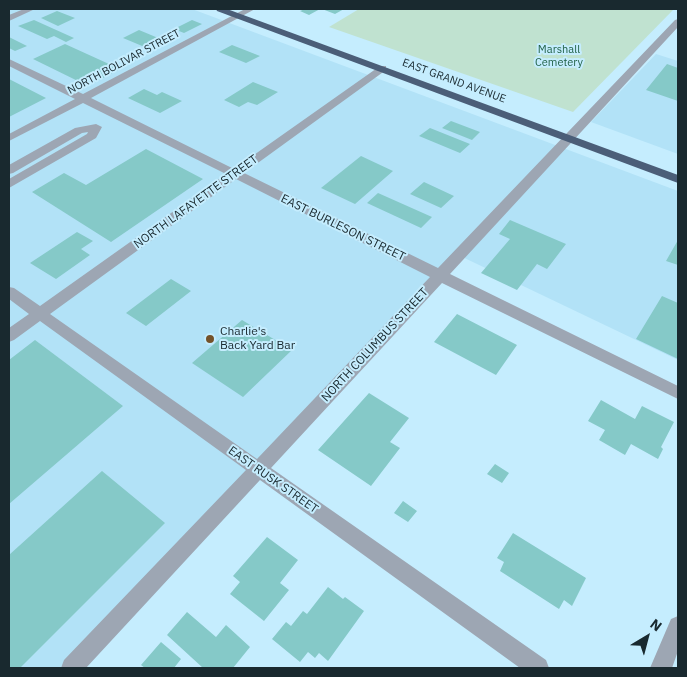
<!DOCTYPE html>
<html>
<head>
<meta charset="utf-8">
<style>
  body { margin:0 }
  #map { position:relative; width:687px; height:677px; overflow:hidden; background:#c5edfe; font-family:"IBM Plex Sans",sans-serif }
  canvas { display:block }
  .frame { position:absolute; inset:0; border:10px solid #19292f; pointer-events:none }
  .north { position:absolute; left:622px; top:612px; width:50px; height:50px; -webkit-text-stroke:4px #c5edfe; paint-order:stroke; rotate:37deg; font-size:14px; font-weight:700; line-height:20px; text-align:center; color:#19292f }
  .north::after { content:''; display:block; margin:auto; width:18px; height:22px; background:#19292f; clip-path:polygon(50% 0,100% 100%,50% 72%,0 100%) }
</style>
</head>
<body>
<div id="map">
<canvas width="687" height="677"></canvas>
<div class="frame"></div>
<div class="north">N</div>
</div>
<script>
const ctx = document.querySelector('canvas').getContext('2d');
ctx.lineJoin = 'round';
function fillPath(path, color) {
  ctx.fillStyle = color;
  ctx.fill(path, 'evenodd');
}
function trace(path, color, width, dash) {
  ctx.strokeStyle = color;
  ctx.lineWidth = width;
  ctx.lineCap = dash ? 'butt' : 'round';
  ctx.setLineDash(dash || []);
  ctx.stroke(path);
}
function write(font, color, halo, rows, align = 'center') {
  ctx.font = font + ' "IBM Plex Sans",sans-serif';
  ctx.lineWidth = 4;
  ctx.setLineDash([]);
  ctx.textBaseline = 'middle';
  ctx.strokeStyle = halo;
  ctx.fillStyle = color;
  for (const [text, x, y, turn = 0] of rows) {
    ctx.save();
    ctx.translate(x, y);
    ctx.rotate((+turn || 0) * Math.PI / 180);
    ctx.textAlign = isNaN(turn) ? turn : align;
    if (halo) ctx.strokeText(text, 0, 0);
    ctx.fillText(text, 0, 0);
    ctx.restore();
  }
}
const built = new Path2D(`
  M9 9H192L678 191V360L454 253 60 668H9Z
  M656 54 678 61V154L591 122Z`);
const green = new Path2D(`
  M359 9H674L573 112 329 27Z`);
const building = new Path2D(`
  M305 9H320L309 15 300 11Z
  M322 9H344L335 14Z
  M57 11 75 18 58 26 41 18Z
  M34 20 74 38 66 42 54 36 47 39 18 26Z
  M192 20 202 24 184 33 174 29Z
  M139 30 163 40 147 48 123 38Z
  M9 37 27 46 15 51 9 48Z
  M65 44 120 69 88 86 33 59Z
  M232 45 260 56 246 63 219 52Z
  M667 64 678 68V101L646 90Z
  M9 79 46 98 9 117Z
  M253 82 278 92 257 105 248 102 239 107 224 100Z
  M144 89 157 95 162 92 182 101 160 113 128 98Z
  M451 121 480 132 472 140 442 128Z
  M430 128 470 144 460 153 419 136Z
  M146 149 203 179 111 242 32 192 64 173 86 185Z
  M361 156 393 171 355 204 321 188Z
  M424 182 454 196 441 208 410 194Z
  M378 193 432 217 421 228 367 203Z
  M510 220 566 244 547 269 537 264 517 290 481 273 510 239 499 234Z
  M77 232 93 241 81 249 90 255 56 279 30 263Z
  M678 240V265L666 261Z
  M171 279 191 291 146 326 126 313Z
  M662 296 678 303V359L636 339Z
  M457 314 517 345 496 375 434 342Z
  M242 320 292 350 243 397 192 363Z
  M35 340 123 406 9 504V360Z
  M369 393 409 418 390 442 400 448 371 486 318 450Z
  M601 400 635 419 642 406 674 422 661 447 663 449 658 459 631 444 625 455 599 440 605 430 588 421Z
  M495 464 509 473 502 483 487 474Z
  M102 471 165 523 20 668H9V555Z
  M403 501 417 511 408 522 394 513Z
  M513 533 586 578 572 606 564 600 559 609 500 571 504 562 497 558Z
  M267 537 298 560 280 583 289 590 264 621 230 594 240 582 233 576Z
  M328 587 343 599 345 597 364 611 328 661 319 653 315 658 308 652 300 662 272 639 286 622 291 626 303 611 307 614Z
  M187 612 216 637 226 625 250 647 233 668H203L167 635Z
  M161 642 181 659 174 668H145L141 665Z`);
const minor = new Path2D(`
  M24 9H35L9 21V15Z
  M245 9H255L91 98 234 169 380 66H386V70L244 173 438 268 675 20 678 19V27L450 274 678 386V399L442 283 271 468 546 660 549 668H520L260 480 86 668H61L64 660 246 470 40 321 14 340 9 342V328L29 314 9 299V287L14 288 40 306 226 174 83 103 9 141V134L75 99 9 66V59L83 94ZM236 179 430 277 257 459 50 314Z
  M96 124 102 127 96 138 9 188V179L87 134 88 132 82 133 13 173 9 174V165L75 128Z
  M678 616V651L672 668H650L671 619Z`);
const highway = new Path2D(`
  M216 9H227L678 175V183L217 11Z`);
const markers = [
  [210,339,5,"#74522a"]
];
const farParknames = [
  ["Marshall",559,50],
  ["Cemetery",559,63]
];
const farStreetnames = [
  ["NORTH BOLIVAR STREET",124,62,-28],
  ["EAST GRAND AVENUE",454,81,20]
];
const streetNames = [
  ["NORTH LAFAYETTE STREET",196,202,-36],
  ["EAST BURLESON STREET",343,228,26],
  ["NORTH COLUMBUS STREET",375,345,-47],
  ["EAST RUSK STREET",273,480,35]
];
const poiNames = [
  ["Charlie's",220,332],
  ["Back Yard Bar",220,346]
];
fillPath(built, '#b2e2f7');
fillPath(green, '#c0e2d0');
fillPath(building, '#85c9c8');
fillPath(minor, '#9da6b3');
fillPath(highway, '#4b5e78');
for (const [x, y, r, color] of markers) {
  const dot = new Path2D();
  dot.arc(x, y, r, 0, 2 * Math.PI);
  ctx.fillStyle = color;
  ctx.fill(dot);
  trace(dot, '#c5edfe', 2);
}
write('11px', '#206046', '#c5edfe', farParknames);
write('11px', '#19292f', '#c5edfe', farStreetnames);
write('12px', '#19292f', '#c5edfe', streetNames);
write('12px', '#19292f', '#c5edfe', poiNames, 'left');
</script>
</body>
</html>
